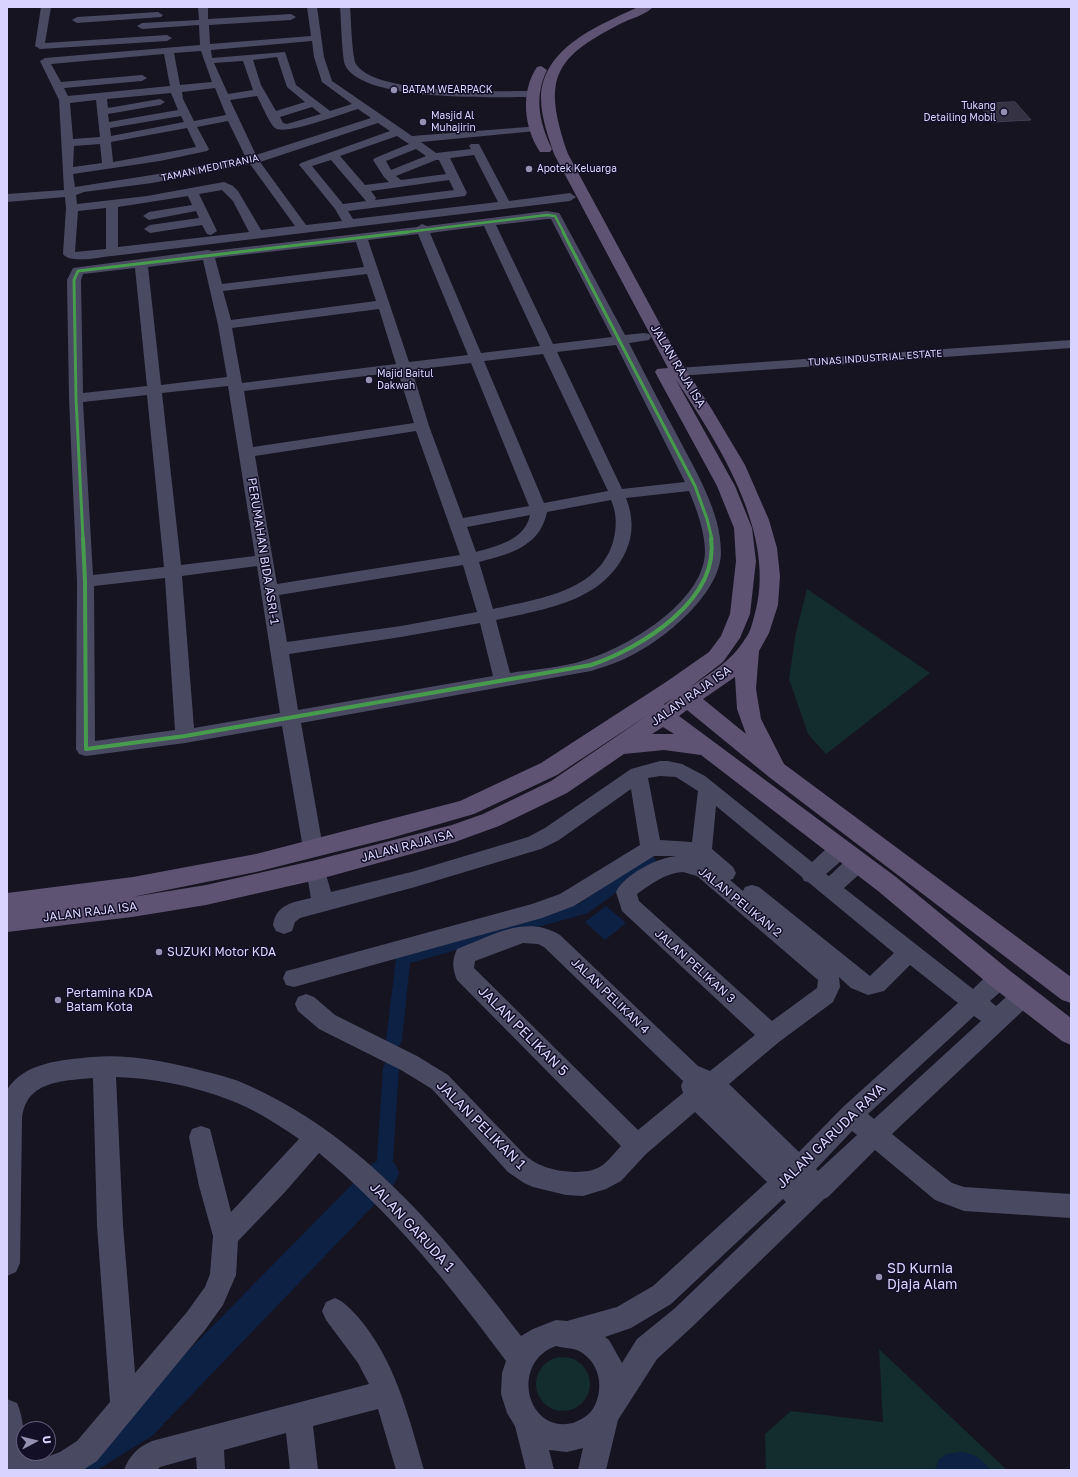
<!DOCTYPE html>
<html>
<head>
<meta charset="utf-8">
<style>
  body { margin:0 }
  #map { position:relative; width:1078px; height:1477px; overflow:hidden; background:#161421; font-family:"Golos Text",sans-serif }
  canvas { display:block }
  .frame { position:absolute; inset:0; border:8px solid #d9d4ff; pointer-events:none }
  .north { position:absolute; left:16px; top:1421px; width:40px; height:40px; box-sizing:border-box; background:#130f26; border:1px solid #625e7d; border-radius:50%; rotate:83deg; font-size:11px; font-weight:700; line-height:16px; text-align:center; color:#d9d4ff }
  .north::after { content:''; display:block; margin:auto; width:14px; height:18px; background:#9591b1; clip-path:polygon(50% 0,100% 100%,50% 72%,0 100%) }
</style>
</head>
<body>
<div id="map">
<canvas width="1078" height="1477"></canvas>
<div class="frame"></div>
<div class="north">U</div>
</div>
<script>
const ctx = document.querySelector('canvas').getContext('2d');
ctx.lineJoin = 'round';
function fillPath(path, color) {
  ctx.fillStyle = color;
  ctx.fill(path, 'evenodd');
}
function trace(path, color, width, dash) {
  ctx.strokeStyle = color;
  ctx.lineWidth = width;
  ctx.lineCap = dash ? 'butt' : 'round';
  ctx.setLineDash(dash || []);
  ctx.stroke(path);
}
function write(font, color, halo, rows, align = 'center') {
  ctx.font = font + ' "Golos Text",sans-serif';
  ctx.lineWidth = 3;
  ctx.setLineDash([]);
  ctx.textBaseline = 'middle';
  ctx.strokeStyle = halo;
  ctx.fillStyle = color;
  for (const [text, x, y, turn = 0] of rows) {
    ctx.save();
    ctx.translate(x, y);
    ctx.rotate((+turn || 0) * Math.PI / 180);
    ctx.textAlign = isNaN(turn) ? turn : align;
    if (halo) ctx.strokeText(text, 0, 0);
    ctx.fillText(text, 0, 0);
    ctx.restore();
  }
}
const green = new Path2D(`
  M807 589 930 673 826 754 808 734 789 679 796 632Z
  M879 1349 1007 1470H766L765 1434 791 1411 883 1422Z
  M536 1384a27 27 0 1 1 54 0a27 27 0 1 1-54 0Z`);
const water = new Path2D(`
  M606 906 626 923 605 940 585 922Z
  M960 1452C973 1453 983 1459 990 1470H935L939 1459 947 1454Z`);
const canal = new Path2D(`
  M649 855 654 857 656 861 654 865 588 913 410 963 402 1040 400 1045 394 1047 388 1045 386 1040 396 959 398 955 579 904 644 857Z
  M391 1061 397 1063 399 1068 392 1173 390 1179 384 1181 378 1179 376 1173 383 1068 385 1063Z`);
const river = new Path2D(`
  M384 1159 395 1163 399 1173 395 1183 152 1436 97 1470H48L53 1458 128 1412 373 1163Z`);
const building = new Path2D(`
  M1015 102 1031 120 993 122 978 104Z`);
const minor = new Path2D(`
  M41 7H51L45 43 167 35 172 38 167 41 40 49 35 46Z
  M198 7H208V19L291 14 296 17 291 20 209 25 210 44 311 36 307 7H317L324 57 332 81 412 136 540 126 542 128 540 130 536 131 421 142 436 153 471 149 469 146 471 144H479L509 201 570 193 576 197 570 201 112 256C101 257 70 264 63 254L66 208 65 197 7 202V194L64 190 59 100 40 61 45 58 200 45 199 25 142 29 137 26 142 23 199 20ZM312 41 314 57 322 82 352 104 330 111 296 85 285 52 212 58 211 50ZM201 51 212 82 180 85 174 53ZM164 54 170 86 68 96 64 88 142 81 147 78 142 75 61 82 51 64ZM277 57 287 87 305 102 276 111 261 85 253 60ZM243 61 253 90 228 94 214 63ZM215 88 226 115 194 121 183 99 182 92ZM171 93 178 110 109 122 108 114 160 105 165 102 160 99 108 108 107 99ZM257 96C261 103 269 123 275 128 285 136 344 113 358 109L371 118 256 155 230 100ZM96 100 100 137 73 139 70 103ZM312 107 321 114 287 124 283 123 280 117ZM181 116 184 122 111 136 110 128ZM228 121 246 158 152 175 75 187 73 174 160 161 207 151 209 149 197 127ZM378 123 390 131 301 163 299 165 301 167 335 209 342 221 306 225 260 162ZM187 128 196 147 113 162 111 142ZM397 136 409 144 375 158 373 160 384 177 389 182 365 185 340 156ZM100 144 102 163 73 167 74 146ZM416 149 426 156 391 170 386 161ZM474 155 498 202 353 219 348 211 465 196 467 193 450 158ZM331 160 366 201H367L343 204 312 166ZM436 160H439L446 174 401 180 396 176ZM250 164 295 226 261 230 238 191 233 186 224 182 147 196 77 204 76 195 84 192 152 183ZM449 180 454 190 375 200 376 198 371 191ZM222 190 233 201 249 232 118 247V207L188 196 192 205 149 212 143 216 149 220 196 211 199 218 150 225 144 229 150 233 202 225 207 234 211 235 217 231 199 194ZM106 208V249L75 252 78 211Z
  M340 7H350C351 17 352 58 356 64 375 95 497 91 532 91L537 94 532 97C495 97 362 102 345 65 342 57 341 18 340 7Z
  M158 12 163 15 161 17 77 23 72 20 77 17Z
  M547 211 559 213 561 216 625 335 644 333 649 334 651 337 649 340 629 343C645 374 661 406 678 437 696 472 721 512 721 552 721 592 668 636 636 653 622 661 607 666 591 671L301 723 323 848 320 854 313 856 306 854 303 848 282 726 185 743 86 756 79 754 76 749 77 582 69 398 67 280 73 268 208 250 212 251 417 227 422 224 427 226ZM547 219H551L612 337 553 344 496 225ZM484 226 540 346 481 353 430 233ZM418 234 468 355 409 362 368 240ZM356 242 364 267 222 284 215 258ZM203 260 218 325 227 377 161 385 148 267ZM135 268 147 386 83 393 81 280 83 274ZM367 274 376 301 231 320 223 291ZM379 309 396 364 242 383 232 328ZM616 345 685 482 622 489 557 352ZM543 354 608 491 544 503 484 361ZM471 363 529 506 463 518 429 426 412 370ZM398 372 414 423 253 447 244 391ZM228 386 255 556 181 565 162 393ZM147 395 164 567 93 575 83 402ZM416 431 460 555 277 584 255 456ZM689 491C697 510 705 532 705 553 703 602 627 648 585 660 562 668 535 669 510 673L496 620C545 609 603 602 626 551 634 533 633 516 626 498ZM611 500C617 514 617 527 613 542 598 592 537 599 493 609L479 562C509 554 540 547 547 512ZM530 515C525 540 497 546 476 552L467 527ZM463 565 477 612 401 626 287 642 279 595ZM257 566 280 713 194 728 182 576ZM165 578 175 730 95 741 94 586ZM480 623 493 676 298 710 289 654 401 637Z
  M1071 340V348L678 376 673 375 671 372 673 369 678 368Z
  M660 761H668L682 764 705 776 812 862C823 853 833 838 848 843L851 849 848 855 826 874 829 876C840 867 850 852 865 857L868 863 865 869 844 888 973 989C984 979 993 966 1008 971L1011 978 1008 985 990 1001 996 1006C1007 997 1016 984 1031 989L1034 996 1031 1003 892 1134 952 1183 964 1187 1071 1194V1218L964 1211 935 1200 875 1150 828 1197 824 1199 692 1327 657 1359 618 1420 606 1470H578L583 1448 567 1452 549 1450 554 1470H526L515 1426 507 1413 501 1394 502 1373 506 1361C450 1285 392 1213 319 1153L285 1192 238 1241 236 1275 223 1305 205 1330 97 1461 83 1470H9L7 1468V1399L17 1403C24 1419 24 1436 24 1453H33L44 1458 60 1452 77 1441 110 1402 97 1225 93 1078C61 1081 24 1081 22 1121L20 1263 16 1272 7 1276V1090C24 1062 62 1060 92 1057 125 1054 159 1060 192 1068 209 1073 227 1076 243 1083 362 1134 445 1236 521 1336L533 1329 556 1320 567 1321 617 1307 653 1286 767 1182 695 1112 646 1154 621 1181 606 1189 583 1196 566 1195 533 1187 524 1183 508 1172 432 1089 401 1070 319 1029 298 1011 295 1004 298 997 306 994 314 997 335 1015 417 1056 448 1075 526 1156C530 1159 534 1162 538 1164 555 1172 589 1177 604 1164 610 1159 615 1152 621 1146L457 980C452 968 452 960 457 949 492 936 525 914 560 935L698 1066 710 1071 755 1035 622 911 616 892C624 875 658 857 677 856H654L574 906 542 918 294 987 286 985 283 978 286 971 294 969 532 904 560 894 640 845 631 789 559 840 541 849 415 887 300 918 295 922 292 931 284 934 276 931 273 925C276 904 294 902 311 898L306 870 309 864 316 862 323 864 331 892 415 871 528 837 545 828 631 769ZM660 776 676 777 698 791 692 842 660 840 648 778ZM716 806 802 877 804 881 808 882 894 953 870 976 759 887 752 885 745 887 743 891 730 880 733 879 736 873 733 867 712 849ZM683 872 697 876 818 980 817 988 772 1021 639 901 637 894C651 884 665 873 683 872ZM523 943 538 944 544 947 683 1081 681 1086 683 1093 638 1130 474 968 475 961ZM910 965 958 1003 843 1107 799 1152 729 1084 779 1042 833 1002 840 987 839 977 851 988 868 995 884 991ZM974 1016 981 1021 874 1119 868 1114ZM116 1077C153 1078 193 1086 227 1099 253 1108 277 1124 299 1139L231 1212 210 1129 201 1126 192 1129 189 1137 199 1186 213 1236 210 1274 205 1287 187 1312 135 1373 123 1225ZM852 1131 857 1135 818 1171 816 1169ZM783 1199 786 1202 674 1309 637 1339 622 1363 609 1340 605 1337 631 1328 671 1304ZM556 1346C563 1348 571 1348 577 1350 599 1360 605 1387 594 1407 590 1415 581 1420 573 1423 526 1434 510 1362 556 1346Z
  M335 1298C345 1302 350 1309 358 1317 395 1360 409 1417 424 1470H396L378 1409 313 1426 318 1470H290L286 1433 224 1450 225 1470H197L196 1457 160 1467 157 1470H124C129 1456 138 1447 152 1441L369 1384 358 1363 326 1320 322 1311 326 1302Z`);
const major = new Path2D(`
  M638 7H653C646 15 629 19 620 24 551 59 543 81 568 154L679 359 711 408 745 465 769 520 777 548 780 576 778 605 769 633 759 651 756 689 761 719 784 764 1071 977V1003L1062 1000 769 777 687 710 679 716 896 877 1009 970 1071 1018V1045L1062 1041 991 986 878 891 701 755 664 750 624 754 567 793 499 826 455 842 316 880 206 905 132 917 7 932V893L133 877 256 854 460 801 541 763 666 682 709 652 721 636 730 614 736 561 734 528 717 486 655 372 657 369 668 368 554 154C548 136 541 117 541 98 542 47 600 25 638 7ZM676 380C719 444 779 537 754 617 752 624 750 633 745 639 732 661 709 674 689 688L723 662 740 638 750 614 756 561 752 528 735 486ZM735 677 737 709 746 734 703 699ZM673 698 664 705V704ZM648 715 551 781 483 814 452 825 316 860 206 885 132 897 127 898 256 872 391 838 474 814 557 775ZM663 727 674 734H652Z
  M541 66 547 70C534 97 539 122 552 149L550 152H540C524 128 520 92 537 67Z`);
const cyclewayFar2 = new Path2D(`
  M399 233 547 215 555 216 564 233`);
const cyclewayFar1 = new Path2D(`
  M563 232 695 486 707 519 712 539
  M83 539 76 398 74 280 78 271 408 232`);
const cycleway = new Path2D(`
  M83 538 85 582 86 749 185 736 591 665C641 648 720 600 711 538`);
const markers = [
  [394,90,4,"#9591b1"],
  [1004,112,4,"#9591b1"],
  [423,122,4,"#9591b1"],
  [529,169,4,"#9591b1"],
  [369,380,4,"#9591b1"],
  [159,952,4,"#9591b1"],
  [58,1000,4,"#9591b1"],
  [879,1277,4,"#9591b1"]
];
const farPoinames = [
  ["BATAM WEARPACK",402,90],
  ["Tukang",996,106,"right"],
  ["Detailing Mobil",996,118,"right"],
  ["Masjid Al",431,116],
  ["Muhajirin",431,128],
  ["Apotek Keluarga",537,169],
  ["Majid Baitul",377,374],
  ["Dakwah",377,386]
];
const farStreetnames = [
  ["TAMAN MEDITRANIA",210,168,-12],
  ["TUNAS INDUSTRIAL ESTATE",875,358,-4]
];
const streetNames = [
  ["JALAN RAJA ISA",678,366,59],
  ["PERUMAHAN BIDA ASRI-1",263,551,81],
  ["JALAN RAJA ISA",691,696,-35],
  ["JALAN RAJA ISA",407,846,-15],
  ["JALAN PELIKAN 2",740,902,39],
  ["JALAN RAJA ISA",90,912,-7],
  ["JALAN PELIKAN 3",695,966,42],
  ["JALAN PELIKAN 4",610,996,44]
];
const poiNames = [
  ["SUZUKI Motor KDA",167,952],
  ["Pertamina KDA",66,993],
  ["Batam Kota",66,1007]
];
const nearStreetnames = [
  ["JALAN PELIKAN 5",523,1031,45],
  ["JALAN PELIKAN 1",481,1125,45],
  ["JALAN GARUDA RAYA",831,1136,-44],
  ["JALAN GARUDA 1",412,1227,47]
];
const nearPoinames = [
  ["SD Kurnia",887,1269],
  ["Djaja Alam",887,1285]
];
fillPath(green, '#132c2d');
fillPath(water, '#0d2144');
fillPath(canal, '#0d2144');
fillPath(river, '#0d2144');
fillPath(building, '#343243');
trace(building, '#433f54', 1);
fillPath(minor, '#4a4962');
fillPath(major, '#5e5373');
trace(cyclewayFar2, '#469c4c', 2.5);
trace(cyclewayFar1, '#469c4c', 3);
trace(cycleway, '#469c4c', 4);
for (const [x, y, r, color] of markers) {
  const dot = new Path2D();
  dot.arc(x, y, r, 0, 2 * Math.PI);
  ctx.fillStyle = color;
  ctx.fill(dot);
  trace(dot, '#130f26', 1.5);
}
write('10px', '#d9d4ff', '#130f26', farPoinames, 'left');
write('10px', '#d9d4ff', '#130f26', farStreetnames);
write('12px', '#d9d4ff', '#130f26', streetNames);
write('12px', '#d9d4ff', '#130f26', poiNames, 'left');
write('14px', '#d9d4ff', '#130f26', nearStreetnames);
write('14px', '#d9d4ff', '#130f26', nearPoinames, 'left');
</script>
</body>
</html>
